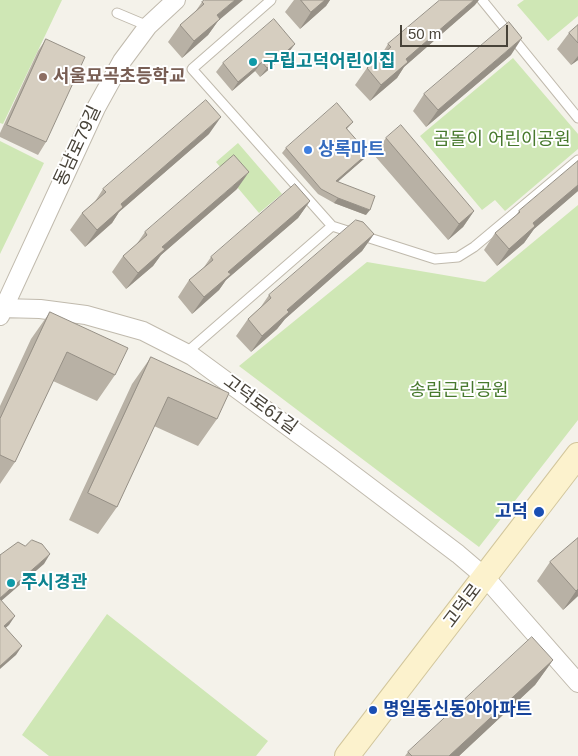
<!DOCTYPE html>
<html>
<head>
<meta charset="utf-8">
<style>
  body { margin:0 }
  #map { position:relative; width:578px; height:756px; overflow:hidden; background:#f4f2ea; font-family:Arial,sans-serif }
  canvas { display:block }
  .scale { position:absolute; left:400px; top:25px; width:108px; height:22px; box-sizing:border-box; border:2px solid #484339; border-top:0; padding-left:6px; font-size:15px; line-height:18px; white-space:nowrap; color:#484339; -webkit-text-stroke:4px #fff; paint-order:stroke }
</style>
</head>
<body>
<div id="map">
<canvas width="578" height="756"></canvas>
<div class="scale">50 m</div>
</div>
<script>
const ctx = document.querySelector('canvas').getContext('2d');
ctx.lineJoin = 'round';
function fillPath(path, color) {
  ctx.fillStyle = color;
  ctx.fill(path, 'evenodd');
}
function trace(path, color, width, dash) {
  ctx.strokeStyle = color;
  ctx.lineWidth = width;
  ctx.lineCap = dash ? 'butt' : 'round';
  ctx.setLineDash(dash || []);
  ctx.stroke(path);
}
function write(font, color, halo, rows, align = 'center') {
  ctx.font = font + ' Arial,"Noto Sans KR",sans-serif';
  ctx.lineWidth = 4;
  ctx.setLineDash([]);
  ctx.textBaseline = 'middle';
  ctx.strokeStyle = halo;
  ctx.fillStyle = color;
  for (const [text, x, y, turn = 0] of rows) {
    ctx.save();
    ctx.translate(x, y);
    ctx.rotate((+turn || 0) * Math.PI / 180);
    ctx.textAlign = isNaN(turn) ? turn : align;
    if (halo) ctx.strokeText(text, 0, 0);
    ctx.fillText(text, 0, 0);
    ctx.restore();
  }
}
const green = new Path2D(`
  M0 0H62L3 124 0 123Z
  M524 0H578V16L548 41 517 5Z
  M513 58 578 134V149L505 211 495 200 482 210 420 136Z
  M0 141 44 163 0 254Z
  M238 143 282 194 259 213 216 162Z
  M578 205V420L479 547 239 366 367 262 485 282Z
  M107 614 268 741 256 756H49L22 735Z`);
const service = new Path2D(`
  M482 0 578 118
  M117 13 148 26
  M332 226 435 259 458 257 474 247 578 160
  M186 353 332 226 192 69 271 0`);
const minor = new Path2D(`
  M0 308 40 309 86 315 143 331 192 356 331 458 458 554 485 577 578 683
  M0 316 96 108 122 61 148 26 176 0`);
const secondary = new Path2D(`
  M347 756 578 455`);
const wall = new Path2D(`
  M294 0H330L326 6 300 29 285 12Z
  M202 2 218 21 208 35 182 58 168 42 180 25 195 12Z
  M475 5 404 67 397 78 370 101 355 85 367 68 380 57 388 44Z
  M578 25V60L571 65 557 49 569 33Z
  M46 39V142L38 155 0 137V133L38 51Z
  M295 44 288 53 260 77 255 71 232 91 216 72 223 63Z
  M511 55 426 127 413 111 424 94Z
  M353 122 347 129 365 158 338 181 366 215 334 203 318 194 282 153 286 148Z
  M209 134 119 212 112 223 85 247 70 230 82 213 94 203 103 189Z
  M386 138 474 211 463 227 448 240 374 155Z
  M578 161V191L534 229 524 243 497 266 484 250 495 233 515 217 519 211Z
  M237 189 161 255 153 266 126 289 112 272 123 256 136 245 145 232Z
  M310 201 298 218 226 280 219 290 192 314 178 297 189 280 202 270 211 257Z
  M374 234 362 251 285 319 277 329 251 352 236 336 248 319 260 308 269 295Z
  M50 312 115 375 97 401 53 381 15 462 0 484V406L31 339Z
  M151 357 217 419 198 446 154 426 117 507 98 534 69 520 132 384Z
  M578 538V596L563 610 537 581 550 562Z
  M553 660 535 685 459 756H405L408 752Z`);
const shadedWall = new Path2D(`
  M235 0H243L218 21 208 35 182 58 194 41 217 15Z
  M325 0H330L326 6 300 29 311 12Z
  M474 0H479L475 5 404 67 397 78 370 101 381 85 406 59Z
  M522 38 511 55 426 127 438 110Z
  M295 44 288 53 260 77 267 68Z
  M578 56V60L571 65Z
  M262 62 255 71 232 91 238 82Z
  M221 117 209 134 119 212 112 223 85 247 97 230 121 204Z
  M368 153 365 158 333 186 336 181Z
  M249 172 237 189 161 255 153 266 126 289 138 273 162 247Z
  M578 185V191L534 229 524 243 497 266 509 249 533 223Z
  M338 198 370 210 366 215 334 203Z
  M310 201 298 218 226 280 219 290 192 314 204 297 228 272Z
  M474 211 463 227 448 240 459 224Z
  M374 234 362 251 285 319 277 329 251 352 262 336 287 310Z
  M50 554 44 564 0 602V598Z
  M578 589V596L563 610 576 591Z
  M15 616 9 625 0 633 4 626Z
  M22 646 16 655 0 669V666Z
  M553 660 535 685 459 756H449Z`);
const building = new Path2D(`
  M205 0H235L217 15 220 19 194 41 180 25 204 4 202 2Z
  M301 0H325L311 12Z
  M440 0H474L406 59 408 62 381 85 367 68 391 47 388 44Z
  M274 19 295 44 267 68 262 62 238 82 223 63Z
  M509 22 522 38 438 110 424 94Z
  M578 25V43L569 33Z
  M46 39 85 57 46 142 7 125Z
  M206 100 221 117 121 204 123 207 97 230 82 213 106 192 103 189Z
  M337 103 353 122 346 128 368 153 336 181 375 196 370 210 338 198 321 189 286 148Z
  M401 125 474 211 459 224 386 138Z
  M234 155 249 172 162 247 165 249 138 273 123 256 147 235 145 232Z
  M578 161V185L533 223 535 226 509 249 495 233 520 212 519 211Z
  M295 184 310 201 228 272 231 274 204 297 189 280 213 260 211 257Z
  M356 220 363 222 374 234 287 310 289 312 262 336 248 319 271 298 269 295Z
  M50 312 128 348 115 375 67 352 15 462 0 455V419Z
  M151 357 229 393 217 419 168 397 117 507 88 493Z
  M578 538V589L576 591 550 562Z
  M32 540 42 544 50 554 0 598V555L18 542 25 546Z
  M0 599 15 616 4 626 22 646 0 666Z
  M532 637 553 660 449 756H412L408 752Z`);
const markers = [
  [253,62,5,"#0f9aa8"],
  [43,77,5,"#8d6e63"],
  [308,150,5,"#3f7fe0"],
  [539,512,6,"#1a4fb4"],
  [11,583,5,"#0f9aa8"],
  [373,710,5,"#1a4fb4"]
];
const cultureNames = [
  ["구립고덕어린이집",263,62],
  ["주시경관",21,583]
];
const educationNames = [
  ["서울묘곡초등학교",53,77]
];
const parkNames = [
  ["곰돌이 어린이공원",502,140],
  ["송림근린공원",459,391]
];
const streetNames = [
  ["동남로79길",78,146,-65],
  ["고덕로61길",260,405,36],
  ["고덕로",463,606,-53]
];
const shopNames = [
  ["상록마트",318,150]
];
const transitNames = [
  ["고덕",528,512],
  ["명일동신동아아파트",383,710,"left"]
];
fillPath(green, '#cfe7b5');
trace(service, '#c0baad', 11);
trace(minor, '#c0baad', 20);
trace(secondary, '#d2c69c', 26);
trace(service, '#fff', 9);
trace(minor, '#fff', 18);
trace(secondary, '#fcf2cd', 24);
fillPath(wall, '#b8b1a5');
fillPath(shadedWall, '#969086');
fillPath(building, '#d6cec0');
trace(building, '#969086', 1);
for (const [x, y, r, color] of markers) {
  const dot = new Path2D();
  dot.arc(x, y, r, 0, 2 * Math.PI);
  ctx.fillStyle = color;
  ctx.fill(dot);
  trace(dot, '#fff', 2);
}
write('bold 18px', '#0d838f', '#fff', cultureNames, 'left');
write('bold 18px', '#785e54', '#fff', educationNames, 'left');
write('18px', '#47792d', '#fff', parkNames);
write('18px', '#484339', '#fff', streetNames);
write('bold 18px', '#366cbe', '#fff', shopNames, 'left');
write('bold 18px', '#164399', '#fff', transitNames, 'right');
</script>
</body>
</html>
